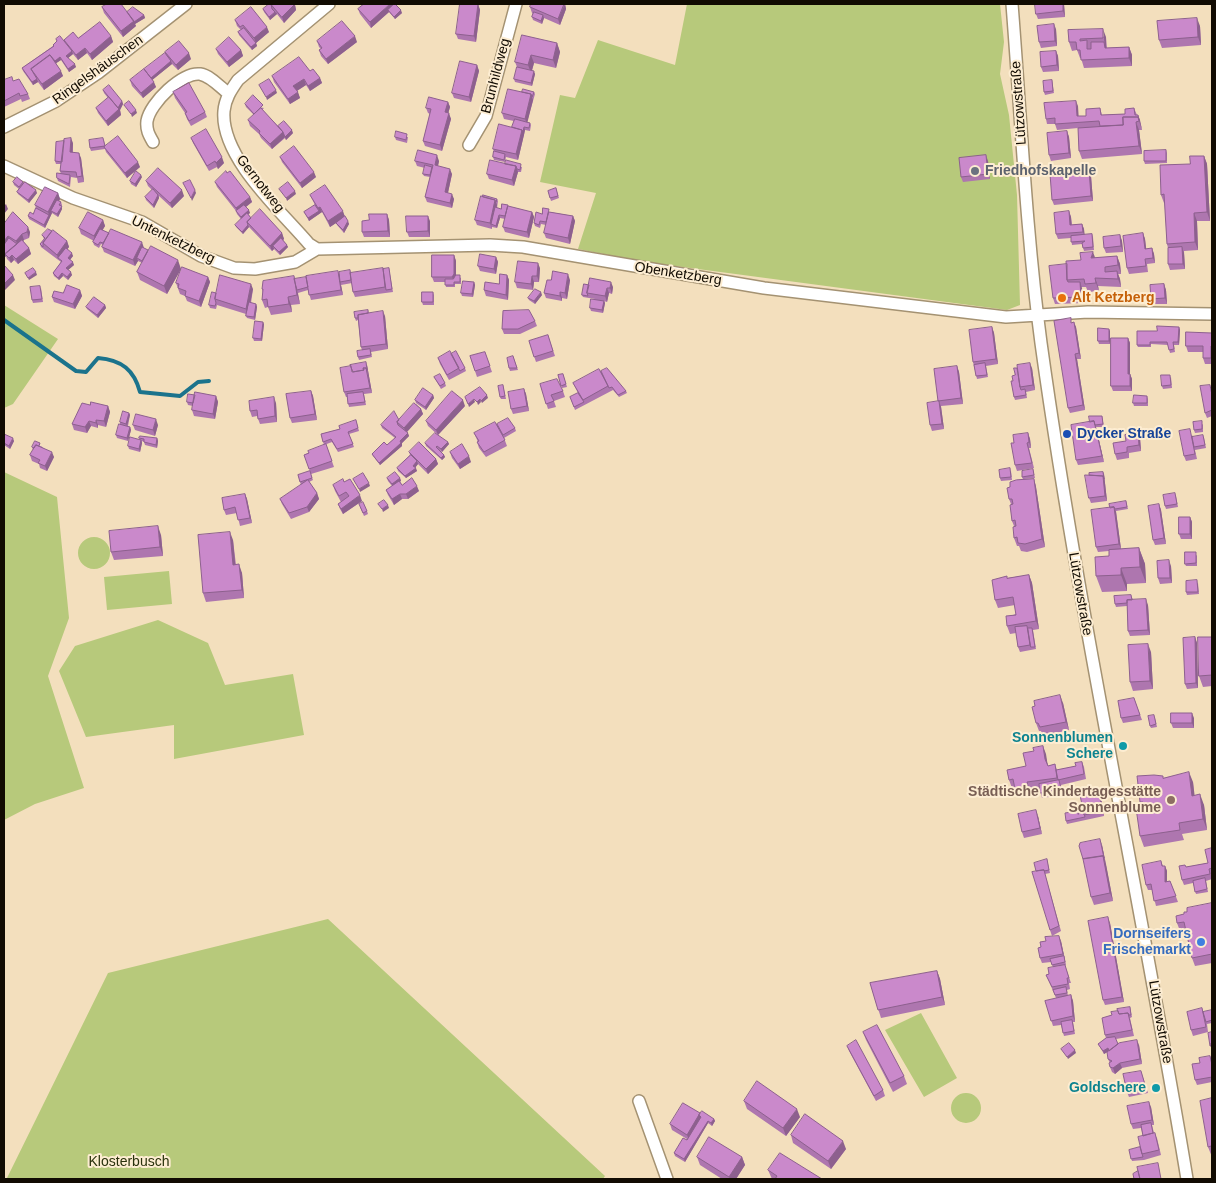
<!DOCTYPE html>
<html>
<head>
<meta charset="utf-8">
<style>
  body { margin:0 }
  #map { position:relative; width:1216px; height:1183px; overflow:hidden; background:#f3dfbd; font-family:Arial,sans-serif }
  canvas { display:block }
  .frame { position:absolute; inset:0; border:5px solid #110b02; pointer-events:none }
</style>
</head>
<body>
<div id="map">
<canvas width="1216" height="1183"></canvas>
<div class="frame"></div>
</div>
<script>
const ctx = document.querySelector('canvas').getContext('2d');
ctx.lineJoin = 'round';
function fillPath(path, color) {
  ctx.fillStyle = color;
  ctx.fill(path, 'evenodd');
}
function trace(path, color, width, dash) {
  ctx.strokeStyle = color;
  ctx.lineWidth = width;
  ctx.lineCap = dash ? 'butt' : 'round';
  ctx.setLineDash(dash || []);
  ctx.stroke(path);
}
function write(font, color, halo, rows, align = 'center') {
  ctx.font = font + ' Arial,sans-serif';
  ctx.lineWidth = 4;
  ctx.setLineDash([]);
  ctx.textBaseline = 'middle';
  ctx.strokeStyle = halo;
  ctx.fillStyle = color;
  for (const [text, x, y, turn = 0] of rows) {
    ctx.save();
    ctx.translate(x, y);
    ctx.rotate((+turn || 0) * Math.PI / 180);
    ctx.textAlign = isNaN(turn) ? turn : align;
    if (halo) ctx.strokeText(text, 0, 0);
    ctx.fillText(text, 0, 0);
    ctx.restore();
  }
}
const green = new Path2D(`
  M687 4H1000L1004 42 1000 74 1009 115 1017 195 1020 305 1007 310 645 262 578 249 596 193 540 182 560 95 575 98 598 40 675 65Z
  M4 305 58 339 13 404 4 408Z
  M4 472 57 497 69 618 48 676 84 788 35 804 4 820Z
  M78 553a16 16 0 1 1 32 0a16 16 0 1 1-32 0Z
  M169 571 172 604 107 610 104 577Z
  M158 620 208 643 225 685 293 674 304 735 174 759V725L86 737 59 671 75 646Z
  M328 919 605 1176 603 1179H4L7 1178 108 973Z
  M921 1013 957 1078 924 1097 885 1030Z
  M951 1108a15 15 0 1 1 30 0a15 15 0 1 1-30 0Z`);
const stream = new Path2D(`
  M4 320 76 371 86 372 98 358C122 360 134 370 140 392L180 396 198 382 209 381`);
const street = new Path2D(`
  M329 4 238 80C231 90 225 99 224 111 220 157 281 211 309 244L317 249 490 245 523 247 764 288 1006 317 1088 312 1212 314
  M1012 4C1021 117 1026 231 1041 343 1080 624 1141 900 1187 1179
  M4 127 56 101 98 73 186 4
  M153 142C149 135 146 130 147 121 150 103 182 72 200 74 211 76 220 87 229 94
  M469 145 486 116 516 4
  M4 166 73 198 142 222 201 256 234 268 255 269 295 262 317 249
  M639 1101 667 1179`);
const wall = new Path2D(`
  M270 4 295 5 296 10 284 23 277 14 270 20 264 12 263 9Z
  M364 4 402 13 395 19 389 12 371 28 360 14 358 9Z
  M478 4 480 10 476 42 458 39 456 34Z
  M565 4 566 9 560 25 544 18 542 24 533 20 532 17 533 14 532 13 530 7Z
  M1064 4 1065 17 1038 19 1036 14Z
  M102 7 144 15 145 18 135 24 136 26 123 37 104 13Z
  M235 20 269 32 256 43 257 46 252 50 239 35 238 32 241 30 237 26Z
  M1200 26 1201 45 1162 48 1159 40Z
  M1056 29 1057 46 1041 48 1039 42Z
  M1068 30 1106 37 1107 48 1129 47 1132 55V66L1084 68 1081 58H1080L1077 50 1072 51 1069 42Z
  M111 36 113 42 92 60 87 53 78 60 73 54 68 58 76 67 69 72 61 60 56 63 63 76 44 90 38 82 33 85 23 71 22 68 53 46V45L57 41 56 39 65 41 78 38Z
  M317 41 357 42 328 64 321 56 319 50 321 49 319 47Z
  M557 43 560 52 556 68 534 63 532 71 535 74 532 86 515 82 514 79 517 67 515 62Z
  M216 49 241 50 243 56 229 67 218 54Z
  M1056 51 1058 56 1059 71 1043 72 1041 67Z
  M165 52 191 59 178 70 172 64 152 80 156 87 143 98 132 86 130 80 166 55Z
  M477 65 479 71 471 102 454 98 452 93Z
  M310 71 320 78 322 83 310 91 306 85 297 91 300 98 290 104 274 82 272 76Z
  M4 80 13 81 28 94 30 99 22 102 21 99 4 107Z
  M1052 80 1054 93 1045 95 1044 92Z
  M103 90 122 101 123 104 120 110 121 115 108 126 98 113 96 108 108 98 104 93Z
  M173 92 205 112 207 117 191 126 187 119 185 113 175 98Z
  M522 92H534L535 94 527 122 530 123 531 125 530 131 525 130 518 160 506 157 505 162 494 160 493 157 494 151 493 149 512 127 514 121 504 119 502 113Z
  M448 102 450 107 448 113 451 119 442 151 425 146 423 141 430 114 428 113 426 108Z
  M245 104 264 108 262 110 278 126 293 133 286 140 285 138 272 149 261 138 259 134 250 126 248 120 254 115 246 107Z
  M1078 106V116H1086L1100 108 1102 115 1125 114 1134 108 1137 115H1138L1141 125 1142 130H1139L1142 154 1082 159 1079 151 1078 128 1057 130 1055 124H1047L1046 119Z
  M1067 131 1069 137 1071 158 1051 161 1049 155Z
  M395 137H408L407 143 396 140Z
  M191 138 224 163 218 169 217 167 209 171 193 143Z
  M104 141 105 146 140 167 127 178 106 152 105 149 91 151 90 148Z
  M73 143V152L81 158 84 182 78 183 77 178 71 177 70 187 58 181 57 178 61 174 60 171 61 164H56L55 161Z
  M1166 150 1167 153V163L1145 164 1144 161Z
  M1204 156 1207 164 1210 221H1197L1198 250 1184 251 1185 269 1170 270 1168 264V248L1167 244 1165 203H1164L1161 195 1190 164Z
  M280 157 316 177 302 188 282 162Z
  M415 161H439L438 166 452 174 448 193 454 199 452 208 427 202 425 197 430 177 424 176 423 174 425 168 417 166Z
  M988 161 990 179 963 182 961 177Z
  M505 164 522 167 521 172H518L514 186 489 179 487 174Z
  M1091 176 1093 201 1054 205 1052 200Z
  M142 177 136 187 131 184 130 181Z
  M146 181 184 196 172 208 159 196V198L154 208 146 200 145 197 152 190 148 186Z
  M13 182H23L24 183 37 193 29 203 18 194 17 192 19 189 14 185Z
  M215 182 250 197 252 202 246 207 250 213 248 214 251 218 282 233 284 239 283 240 288 247 280 255 274 249 272 251 249 227 243 234 236 227 235 225 241 219 237 214 236 211 217 187Z
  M556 188 559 198 551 201 548 191Z
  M58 193 60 199 59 201 61 202 62 205 61 206 62 209 58 217 52 213 45 228 29 219 28 216 33 214 36 208 35 205Z
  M310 195 345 217 349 224 344 233 337 225 336 223 330 227 322 212 309 221 304 212 315 205Z
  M497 199 498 201 497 208 501 209 508 205V207L532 212 534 217 529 238 505 232 503 227 505 219 500 218 497 228 492 227V229L477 225 475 220Z
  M1069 211 1071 217 1072 225 1082 224 1084 229V235L1092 234 1093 237 1094 250 1084 251 1082 244 1072 245 1071 238 1058 239 1056 234Z
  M550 212 573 216 575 221 570 244 546 238 544 233 546 225 541 224 540 228 535 226 534 223 542 214Z
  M387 214 389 220 390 237H364L362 232 369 220Z
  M103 220 105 226 102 230 144 248 148 252 181 269 167 294 140 280 137 272 142 263 138 261 135 266 104 252 102 247 103 245 101 244 99 248 94 245 93 242 94 241 81 234 79 228Z
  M430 221V237H409L407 232Z
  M4 224 30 232 29 238 24 240 23 241 29 248 31 254 18 264 14 260 11 263 7 259 6 256 4 258Z
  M1143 233 1145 239 1146 249 1152 248 1154 254 1155 263 1147 264 1148 272 1129 274 1127 268Z
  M42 235 67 241 69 247 67 249 73 256 70 260 74 265 68 270 72 275 68 280 63 276 59 280 54 276 53 273 61 262 41 247 40 244 44 239Z
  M1120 235 1122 241 1123 252 1106 253 1104 248Z
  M454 255 456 261V275L461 278V284H455V287H446L445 282H434L432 277Z
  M1117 256 1120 264 1121 274H1118L1120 279 1121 287 1098 286 1099 291 1088 292 1086 287H1081L1083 303 1055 304 1053 298 1067 264 1095 258Z
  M496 257 498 262 496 274 480 271 478 266Z
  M389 268 393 292 355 297 353 292 352 283 341 285 343 295 311 300 308 290 298 293 300 304 291 305 292 312 271 315 268 307 265 308 262 300 263 293 262 289 295 279 339 274 350 270 351 273 384 271Z
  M540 268 539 282H534L533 290 517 288 515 282Z
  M507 275 509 280 508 300 486 296 484 290 499 284Z
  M208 277 210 282 201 307 187 301 185 296 180 294 176 283Z
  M551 280H570L567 299 562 298V301L546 298 544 293Z
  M474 282 475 285 473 297 462 296 461 293Z
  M584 284 613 287 612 294 609 293 607 302 604 301 605 303 603 313 591 311 590 308 595 299 583 297 582 295Z
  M1164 284 1166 290 1167 304H1153L1151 299Z
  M41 288 43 302 33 303 32 300Z
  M253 289 251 303 256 304 257 307 255 320 247 318 246 316V314L217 305 216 309 210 308 209 305 216 293Z
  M80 290 82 296 75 309 54 302 52 297Z
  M433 292 434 295V305H423L422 302Z
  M542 295 535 304 529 300 528 298Z
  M105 305 106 308 98 318 87 309 86 307Z
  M368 310 369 313 385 316 388 349 371 352 372 357 359 360 358 357 362 350 361 347 358 320 356 321 355 318Z
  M535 321 537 326 520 334H504L502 329Z
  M1072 322 1076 327 1081 359H1077L1085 410 1070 413 1068 408Z
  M264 324 262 341H254L253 338Z
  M992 327 994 333 998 364 986 366 988 377 977 379 973 362Z
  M1179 327 1180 330 1179 345H1174L1175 352 1170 353 1168 345 1151 344V347H1138L1137 345 1157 331Z
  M1110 331V344H1099L1098 341Z
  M1212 333V364H1205L1203 358V352H1188L1186 346Z
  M548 335 555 356 536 362 529 341Z
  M1128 338 1130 343V374L1132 379V391H1113L1111 386Z
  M485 352 492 372 477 377 470 356Z
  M451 354 465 368 466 371 449 380 440 364 438 358Z
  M513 356 518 370 510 371 509 368Z
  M367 365 372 393 364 394 366 405 349 407 347 397H346L344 392Z
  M957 366 959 372 963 404 941 406 944 429 932 431 930 425 938 401Z
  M1032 368 1035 390 1026 392 1027 398 1015 400 1014 397 1013 381 1015 375Z
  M601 371 626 391 627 393 619 397 613 390 575 410 570 397 578 393 573 383Z
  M563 374 567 387 562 388 558 375Z
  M434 377 445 383 446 386 441 389Z
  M1171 377 1172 388 1163 389 1162 386Z
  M540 384 563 391 565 397 554 401 556 407 548 409Z
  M503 385 506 399H501L500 397Z
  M524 389 526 394 529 411 513 414 511 409Z
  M1212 390V416L1207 418 1205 413Z
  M311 391 313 396 317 420 292 423 290 418Z
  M195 395 216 396 218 402 215 419 194 416 192 410 193 406 188 405 187 402Z
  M433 395 434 398 426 410 416 403 415 400Z
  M1147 396 1148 399V406H1134L1133 403Z
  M276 403 277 422 260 424 257 416 252 417 250 411Z
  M416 404 421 409 423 414 407 432 409 436 402 443V446L380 465 373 456 372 454 387 445 395 438 382 428 381 425 399 420Z
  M90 405 108 406 110 412 106 427 98 425V428L91 426 87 433 74 430 72 424Z
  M465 406 438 435 428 426 426 421Z
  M129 413 130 415 128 426 130 427 131 430 128 441 117 438 116 435 120 424V422Z
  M1102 416 1104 427H1096L1104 462 1078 465 1076 460 1090 422Z
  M356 420 359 431 349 434 354 447 338 452 332 442 324 445 321 434 340 429Z
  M497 424 515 428 516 431 504 438 507 446 486 457 479 448 477 442H478L474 433Z
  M1203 424V432L1195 433 1194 430Z
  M133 425H158L155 436 135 430Z
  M1028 433 1030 439 1031 448H1029L1034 468 1017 471 1015 465 1014 443Z
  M4 434 14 441 10 449 4 445Z
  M1192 435 1193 437 1204 438 1206 448 1195 450 1197 459 1186 461 1184 456Z
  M139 438H157L158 441 157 448 145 445 144 442 142 441V443L140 452 129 449 128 446 140 440Z
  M1140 438 1141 451 1129 453V458L1117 460 1115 454 1126 441Z
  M448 442 449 444 442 452 438 449 444 455 445 457 442 460 426 446 425 443Z
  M326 444 334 467 311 474 310 472 313 480 309 482 317 493 319 499 309 512 291 519 282 504 280 499 301 485 298 475 310 471 304 455Z
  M41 446 54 457 47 471 40 468 39 464 32 461 30 455 33 450 32 447Z
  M409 452 436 459 438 464 428 474 418 464 415 468 417 471 406 478 398 471 397 468 410 455Z
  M450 452 471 462 460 469 452 458Z
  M1033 469 1035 478 1024 479H1034L1036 487 1045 547 1027 552 1021 551 1019 546H1017L1014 538V526L1012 521 1011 504 1009 499 1010 487 1023 479 1022 477Z
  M1011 471 1012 480 1001 481 1000 478Z
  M1104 474 1107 501 1091 503 1089 498V475Z
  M387 478H400L401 481H400L402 485 419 491 408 499H402L394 505 388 495 386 490 392 486 388 481Z
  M344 482 362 501 343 514 340 509 338 504 341 502 335 491 333 485Z
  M245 494 247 499 252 523 240 526 237 513 226 515 224 510Z
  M1176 496 1178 507 1166 509 1165 506Z
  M1126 501 1128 509 1116 511 1121 549 1139 548 1145 564 1146 583 1127 584V591L1102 592 1096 576 1109 556V551L1098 552 1096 547 1110 508Z
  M1159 504 1161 510 1166 544 1155 545 1153 540Z
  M360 507 367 511 368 514 364 516Z
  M1190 517 1192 522V539H1181L1179 534Z
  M161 535 163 556 114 560 111 552Z
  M233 540 236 565 242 573 244 598 206 602 203 593Z
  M1197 555V566H1186L1185 564Z
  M1171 566 1172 583 1160 584 1158 578Z
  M1029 575 1032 583 1039 629 1033 630 1036 649 1020 652 1018 647 1016 633 1010 634 1007 626 1010 616 1016 614 1015 605 998 608 995 600 1008 578Z
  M1198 583 1199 594 1187 595 1186 592Z
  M1131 595 1133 600 1148 605 1150 635 1130 636 1128 631 1127 606 1116 607 1115 604Z
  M1195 637 1197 643 1198 688 1187 689 1185 684Z
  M1212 637V686L1203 687 1199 676Z
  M1151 652 1153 689 1133 691 1130 682Z
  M1134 698 1142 720 1123 723 1121 718Z
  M1063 703 1069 730 1043 736 1041 731H1039L1036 723Z
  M1155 718 1157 727 1151 728 1150 726Z
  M1194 718V728H1173L1171 723Z
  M1043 746 1048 766 1055 764 1057 770 1076 766 1082 762 1084 767 1086 779 1061 785 1063 795 1042 798 1040 789 1030 790 1031 794 1018 797 1015 787 1012 788 1009 780 1026 766 1034 751Z
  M1164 778 1193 782 1194 795 1204 805 1207 830 1182 834 1184 840 1144 847 1140 836 1142 807 1140 802Z
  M1099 791 1101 797 1104 816 1067 824 1066 821 1083 810Z
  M1038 816 1042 834 1024 838 1022 832Z
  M1102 845 1113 901 1094 905 1091 897Z
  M1212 848V874H1211L1212 879 1206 881 1208 892 1196 894 1193 883 1184 885 1182 880 1186 867 1208 863Z
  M1047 859 1050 873 1045 874 1061 931 1052 936 1050 930 1036 871Z
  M1161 861 1163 866H1165L1167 871V881H1170L1178 902 1156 906 1152 890H1148L1146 885Z
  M1212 904V963L1195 966 1192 958 1186 930 1180 931 1177 923 1184 914Z
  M1110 923 1124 1002 1105 1005 1103 1000Z
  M1061 941 1066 965 1053 967 1051 962 1042 963 1040 958Z
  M1065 965 1071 983H1069L1070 989 1067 990 1068 996 1056 998 1054 993 1046 975 1049 974Z
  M937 971 940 979 945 1005 881 1018 870 983Z
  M1071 995 1073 1001 1075 1022H1073L1075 1034 1064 1036 1061 1025 1053 1026 1045 1001Z
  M1130 1007 1132 1017 1130 1018 1134 1036 1116 1039 1118 1044 1139 1045 1142 1064 1122 1068 1115 1074 1112 1072 1110 1067V1063L1108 1059 1109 1051 1104 1054 1098 1044 1106 1038 1105 1035 1112 1015 1118 1011Z
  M1202 1008 1203 1012 1212 1011V1023L1207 1024 1208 1032 1193 1036 1191 1030Z
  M863 1032 904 1076 907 1084 893 1092 866 1040Z
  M847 1046 883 1090 885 1096 876 1101 849 1051Z
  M1210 1056 1212 1061V1082L1197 1085 1195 1080 1200 1063Z
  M1141 1071 1148 1093 1129 1097 1127 1092Z
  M1212 1098V1157L1208 1147Z
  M744 1101 800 1117 786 1136 747 1109Z
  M1151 1107 1154 1125H1152L1154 1133 1157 1138 1161 1155 1144 1160 1132 1161 1129 1150 1140 1147 1143 1136 1141 1128 1133 1129 1131 1124Z
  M700 1113 714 1119 715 1121 712 1126 708 1123 685 1162 675 1156 674 1153 687 1139 672 1130 670 1124Z
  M791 1135 846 1149 831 1169 793 1143Z
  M697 1157H742L745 1165 736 1179H722L700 1165Z
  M768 1170 822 1179H772Z`);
const shadedWall = new Path2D(`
  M292 4H297L295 5 296 10 284 23 282 17Z
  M390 4H395L388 10 389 12 371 28 370 22Z
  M478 4 480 10 476 42 474 36Z
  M565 4 566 9 560 25 558 19Z
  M1063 4H1064L1065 17 1063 11Z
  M401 10 402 13 395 19 394 17Z
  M276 12 277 14 270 20 269 17Z
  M144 15 145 18 135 24 136 26 123 37 121 31 134 21Z
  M543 15 544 18 542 24 541 21Z
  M1197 18 1200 26 1201 45 1198 37Z
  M1054 24 1056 29 1057 46 1055 41Z
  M267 27 269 32 256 43 257 46 252 50 251 47 256 43 254 38Z
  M1103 29 1106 37V46L1107 50 1105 48Z
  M111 36 113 42 92 60 90 54Z
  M355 36 357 42 328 64 326 59Z
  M557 43 560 52 556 68 553 60Z
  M1129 47 1132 55V66L1129 58Z
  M85 48 87 53 78 60 76 55Z
  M241 50 243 56 229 67 227 62Z
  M72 51 73 54 67 59 66 56Z
  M1056 51 1058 56 1059 71 1057 65Z
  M189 53 191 59 178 70 176 65Z
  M531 55 534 63 531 73 528 65Z
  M60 57 61 60 55 64 54 61Z
  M171 61 172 64 151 81 150 78Z
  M75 64 76 67 69 72 68 69Z
  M477 65 479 71 471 102 469 97Z
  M61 71 63 76 44 90 42 84Z
  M534 71 535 74 532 86 531 83Z
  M320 78 322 83 310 91 308 86Z
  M37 79 38 82 33 85 32 82Z
  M304 79 306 85 295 92 293 86Z
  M154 82 156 87 143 98 141 93Z
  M276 90 277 93 267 100 266 97Z
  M298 92 300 98 290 104 288 99Z
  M531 94 533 100 527 124 525 119Z
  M122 101 123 104 120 110 121 115 108 126 106 121Z
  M1076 101 1078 106 1079 122 1077 116Z
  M448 102 450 107 447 118 445 112Z
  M136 110 137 113 132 117 131 114Z
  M449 113 451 119 442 151 440 145Z
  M1138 115 1140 120 1142 130 1139 121Z
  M1136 122 1139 130 1142 154 1139 146Z
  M524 127 525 130 524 135 518 160 516 154 522 130Z
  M292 130 293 133 286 140 285 137Z
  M1067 131 1069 137 1071 158 1069 153Z
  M283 132 285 137 272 149 270 144Z
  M71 138 73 143 72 158 70 152Z
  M79 153 81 158 84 182 82 176Z
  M437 155 439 161 437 170 435 165Z
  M986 155 988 161 990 179 988 174Z
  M1204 156 1207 164 1210 221 1207 212Z
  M222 157 224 163 218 169 216 163Z
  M138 162 140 167 127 178 125 173Z
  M516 166 518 172 514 186 512 180Z
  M450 169 452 174 447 197 445 192Z
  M1089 170 1091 176 1093 201 1091 196Z
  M314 172 316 177 302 188 300 183Z
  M141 175 142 177 136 187 135 184Z
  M36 190 37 193 29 203 28 200Z
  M182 190 184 196 172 208 170 203Z
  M195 190 196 193 192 201 191 198Z
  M295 191 296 194 287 201 286 198Z
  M58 193 60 199 53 212 51 211 52 213 45 228 44 225 49 215 48 212Z
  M452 194 454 199 452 208 450 203Z
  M158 195 159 198 154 208 153 205Z
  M250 197 252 202 238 213 236 208Z
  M495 200 497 205 493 225 491 224 492 229 490 223Z
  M6 204 8 209 4 214V206Z
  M62 206V209L58 217 57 214Z
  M320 207 322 212 309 221 308 218 319 211 318 208Z
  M249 210 250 213 242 219 241 217Z
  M343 211 345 217 330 227 328 221Z
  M1069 211 1071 217 1072 231 1070 225Z
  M532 212 534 217 529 238 527 232Z
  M1194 213 1197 221 1198 250 1195 242Z
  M387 214 389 220 390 237 388 231Z
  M499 215 500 218 497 228 496 226Z
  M428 216 430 221V237L428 231Z
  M573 216 575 221 570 244 568 238Z
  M103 220 105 226 96 242 94 236Z
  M348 221 349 224 344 233 343 230Z
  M1082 224 1084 229 1085 237 1083 232Z
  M248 225 249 227 243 234 242 232Z
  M28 227 30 232 29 238 27 232Z
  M282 233 284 239 275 248 273 246 274 249 272 251 270 246Z
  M1143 233 1145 239 1147 255 1145 249Z
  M22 234 24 240 18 247 5 254 6 256 4 258V255L17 244 16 241Z
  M1120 235 1122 241 1123 252 1121 246Z
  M8 236 10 241 4 247V241Z
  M67 241 69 247 60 259 58 258 57 255Z
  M142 242 144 248 137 258 138 261 135 266 133 260Z
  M287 245 288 247 280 255 279 252Z
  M1182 247 1184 253 1185 269 1183 264Z
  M29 248 31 254 18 264 16 259Z
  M1152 248 1154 254 1155 263 1153 258Z
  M1093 252 1096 260 1091 258Z
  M72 253 73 256 69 261 68 258Z
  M12 255 14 260 11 263 9 258Z
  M454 255 456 261V279L454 282 452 277Z
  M1117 256 1120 264 1121 274 1118 265Z
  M496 257 498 262 496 274 494 269Z
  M178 260 181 269 167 294 164 286Z
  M73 262 74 265 67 271 66 268Z
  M538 263 540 268 539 282 537 276Z
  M338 271 341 285 343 295 341 290Z
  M1117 271 1120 279 1121 287 1118 279Z
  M36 272 37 275 29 280 28 278Z
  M71 272 72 275 68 280 67 277Z
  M62 273 63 276 59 280 58 278Z
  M568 274 570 280 567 299 565 293Z
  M13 275 15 280 4 291V284Z
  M507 275 509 280 508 300 506 295Z
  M294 276 297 284V290L300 304 297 295Z
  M532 276 534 282 533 290 531 284Z
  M208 277 210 282 201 307 199 301Z
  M1095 278 1098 286 1099 291 1096 283Z
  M474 282 475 285 473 297 472 294Z
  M611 282 613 287 612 294 610 288Z
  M1080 282 1082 288 1083 303 1081 297Z
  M251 284 253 289 248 314 246 309Z
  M1164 284 1166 290 1167 304 1165 298Z
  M607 288 609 293 607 302 605 296Z
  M80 290 82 296 75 309 73 304Z
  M541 292 542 295 535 304 534 301Z
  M560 292 562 298V301L560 296Z
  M288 297 291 305 292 312 289 304Z
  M604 301 605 303 603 313 602 310Z
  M256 304 257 307 255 320 254 317Z
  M105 305 106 308 98 318 97 315Z
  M383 311 385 316 388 349 386 344Z
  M263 322 264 324 262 341 261 339Z
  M1074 322 1076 327 1081 359 1079 353Z
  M992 327 994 333 998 364 996 359Z
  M1179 327 1180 330 1179 345 1178 342Z
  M1109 329 1110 331V344L1109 341Z
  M1128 338 1130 343V379L1128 374Z
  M1211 346 1212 351V362L1211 358Z
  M1075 354 1077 359 1085 410 1083 405Z
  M366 362 367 365 372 393 370 388Z
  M1030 363 1032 368 1035 390 1033 385Z
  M957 366 959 372 963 404 961 398Z
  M1130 374 1132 379V391L1130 386Z
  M524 389 526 394 529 411 527 406Z
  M311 391 313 396 317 420 315 414Z
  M433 395 434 398 426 410 425 407Z
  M487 395 488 398 482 403 481 401Z
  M216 396 218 402 215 419 213 414Z
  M274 397 276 403 277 422 275 416Z
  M474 399 475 402 469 407 468 404Z
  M480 399 481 402 478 405 477 402Z
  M463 400 465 406 438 435 436 430Z
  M939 401 941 407 944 429 942 424Z
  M108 406 110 412 106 427 104 421Z
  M421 409 423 414 406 433 404 428Z
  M129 413 130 415 127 426 126 424Z
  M156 419 158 425 155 436 153 430Z
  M96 420 98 425V428L96 423Z
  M89 421 91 426 87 433 85 427Z
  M1094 421 1096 427 1104 462 1102 456Z
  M130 427 131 430 128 441 127 438Z
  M408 433 409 436 402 443V446L380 465 379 463Z
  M1028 433 1030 439 1031 448 1029 442Z
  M1138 433 1140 438 1141 451 1139 445Z
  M13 438 14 441 10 449 9 446Z
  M157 438 158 441 157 448 156 445Z
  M141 440 142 443 140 452 139 449Z
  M448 442 449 444 442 452 441 449Z
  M52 452 54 457 47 471 45 466Z
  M444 455 445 457 442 460 441 458Z
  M469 456 471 462 460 469 458 464Z
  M436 459 438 464 428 474 426 469Z
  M417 461 418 464 414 469 413 466Z
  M416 468 417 471 406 478 405 476Z
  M1103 472 1104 474 1107 501 1105 496 1103 476Z
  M400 478 401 481 393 487 392 484Z
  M1034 479 1036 487 1045 547 1042 539Z
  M369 483 370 486 360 492 359 489Z
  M417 486 419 491 408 499 406 494Z
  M317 493 319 499 309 512 307 507Z
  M245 494 247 499 252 523 250 518Z
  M400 494 402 499 394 505 392 499Z
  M360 495 362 501 343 514 341 509Z
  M1159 504 1161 510 1166 544 1164 538Z
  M388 505 389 508 383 512 382 509Z
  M1114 507 1116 512 1121 549 1119 544Z
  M1190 517 1192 522V539L1190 534Z
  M158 526 161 535 163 556 160 547Z
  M230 532 233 540 236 573 233 565Z
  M1139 548 1145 564 1146 583 1140 567Z
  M1169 560 1171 566 1172 583 1170 578Z
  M239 564 242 573 244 598 242 590Z
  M1121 568 1127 584V591L1121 575Z
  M1029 575 1032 583 1039 629 1036 621Z
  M1146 599 1148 605 1150 635 1148 630Z
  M1195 637 1197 643 1198 688 1196 683Z
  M1148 644 1151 652 1153 689 1150 681Z
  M1060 695 1063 703 1069 730 1066 722Z
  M1192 713 1194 718V728L1192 723Z
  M1043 746 1046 754 1048 767 1045 759Z
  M1189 772 1193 782 1196 807 1192 796Z
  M1099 791 1101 797 1104 816 1102 811Z
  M1200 794 1204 805 1207 830 1203 819Z
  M1036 810 1038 816 1042 834 1040 828Z
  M1100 839 1102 845 1106 864 1104 858Z
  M1103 856 1106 864 1113 901 1110 893Z
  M1165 866 1167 871V887L1165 882Z
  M1108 917 1110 923 1124 1002 1122 997Z
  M1059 936 1061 941 1066 965 1063 954Z
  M937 971 940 979 945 1005 942 997Z
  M1071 995 1073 1001 1075 1022 1073 1016Z
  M1137 1040 1139 1045 1142 1064 1140 1059Z
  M1108 1048 1109 1051 1104 1054 1103 1051Z
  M1075 1050 1076 1053 1068 1059 1067 1057Z
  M1120 1063 1122 1068 1115 1074 1113 1068Z
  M1149 1102 1151 1107 1154 1125 1152 1120Z
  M797 1109 800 1117 786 1136 783 1128Z
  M700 1113 702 1119 689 1140 687 1135Z
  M714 1119 715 1121 712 1126 711 1123Z
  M708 1121V1123L685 1162 684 1159Z
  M843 1141 846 1149 831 1169 828 1161Z
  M742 1157 745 1165 736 1179H730L729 1177Z`);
const building = new Path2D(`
  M107 4H121L134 21 121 31 102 7Z
  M269 4H271L272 9 275 12 269 17 263 9Z
  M271 4H294V5L282 17Z
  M364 4H390L370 22 358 9Z
  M394 4H395L401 10 394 17 388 10Z
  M460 4H478L474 36 456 34Z
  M531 4H564L558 19 530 7Z
  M1035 4H1063V11L1036 14Z
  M133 7 144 15 134 22 127 12Z
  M251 7 267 27 254 38 243 25 240 27 235 20Z
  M534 12 543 15 541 21 532 17Z
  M1197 18 1198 37 1159 40 1157 21Z
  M342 21 355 36 326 59 319 50 322 48 317 41Z
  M100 22 111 36 90 54 85 48 76 55 64 40 73 32 78 38Z
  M1054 24 1055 41 1039 42 1037 26Z
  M244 28 256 43 251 47 238 32Z
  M1103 29V38L1080 39V41L1087 40V49H1091V42H1104L1105 48 1129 47V58L1081 60 1080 50H1077L1076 42H1069L1068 30Z
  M522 35 557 43 553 60 531 55 528 65 515 62Z
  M60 36 72 51 66 56 75 64 68 69 60 57 55 61 50 55 31 69 37 79 32 82 22 68 54 46 53 45 57 41 56 39Z
  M229 37 241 50 227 62 216 49Z
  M179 41 189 53 176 65 165 52Z
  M1056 51 1057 65 1041 67 1040 52Z
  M165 53 171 61 151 78 144 69Z
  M50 55 61 71 42 84 31 69Z
  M299 57 310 71 313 69 320 78 308 86 304 79 293 86 298 92 288 99 272 76Z
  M460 61 477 65 469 97 452 93Z
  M517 67 534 71 531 83 514 79Z
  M144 69 154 82 141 93 130 80Z
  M12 77 13 81 19 79 28 94 20 96 19 93 4 101V80Z
  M269 79 276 90 266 97 259 85Z
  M1052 80 1053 91 1044 92 1043 81Z
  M189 83 205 112 189 121 185 113 187 112 173 92Z
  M109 85 122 101 118 108 103 90Z
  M508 89 531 94 525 119 502 113Z
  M523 89 534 92 532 97 531 94 522 92Z
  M253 95 263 105 254 114 245 104Z
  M109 97 119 109 106 121 96 108Z
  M429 97 448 102 445 112 449 113 440 145 423 141 431 109 426 108Z
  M129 101 136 110 131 114 124 105Z
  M1076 101 1077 116H1086V109L1100 108 1101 115 1125 114V109L1134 108 1135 115H1138L1139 120 1138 117H1123V125L1100 126 1099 121 1055 124V118L1046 119 1044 103Z
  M261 108 283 132 270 144 259 133 260 131 248 120Z
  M1123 117H1138L1139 121 1136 122 1139 146 1079 151 1078 128 1123 125Z
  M515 119 530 123 529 128 524 127 523 132 522 130 512 127Z
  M284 121 292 130 285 137 283 132 278 126Z
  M499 124 522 130 516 154 493 149Z
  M206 129 222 157 216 163 215 161 207 166 191 138Z
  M396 131 407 134 406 140 395 137Z
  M1067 131 1069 153 1049 155 1047 133Z
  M118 136 138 162 125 173 104 147Z
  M71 138 70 152 79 153 82 176 77 177 76 172 60 171 64 139Z
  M103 138 105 146 90 148 89 140Z
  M64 141 62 162 55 161 56 142Z
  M294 146 314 172 300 183 280 157Z
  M418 150 437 155 435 165 450 169 445 192 452 194 450 203 425 197 433 165 415 161Z
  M1166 150V161H1144V151Z
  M494 151 505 154 504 160 493 157Z
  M986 155 988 174 961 177 959 158Z
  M1190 156H1204L1207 212 1194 213 1195 242 1167 244 1164 194 1161 195 1160 165 1190 164Z
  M490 160 516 166 512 180 487 174Z
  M506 160 521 164 520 170 517 169 516 166 505 164Z
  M425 165 432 167 430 175 423 174Z
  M158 168 182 190 170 203 146 181Z
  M1089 170 1091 196 1052 200 1050 174Z
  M136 171 141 175 135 184 130 181Z
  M226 171 227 173 230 171 250 197 236 208 215 182Z
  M57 173 70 175 69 184 57 178Z
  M17 177 23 182 19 187 13 182Z
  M190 180 195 190 191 198 183 183Z
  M25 182 36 190 28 200 17 192Z
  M288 182 295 191 286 198 279 189Z
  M325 185 343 211 328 221 320 207 318 208 310 195Z
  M45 187 58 193 48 212 35 205Z
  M556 188 558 196 550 198 548 191Z
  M153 189 158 195 153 205 145 197Z
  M483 195 497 199 496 202 495 200 483 197Z
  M481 196 495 200 490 223 475 220Z
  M57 200 61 202 59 205 62 206 57 214 51 211Z
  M502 204 508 205 505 216 499 215 496 226 491 224 495 207 501 209Z
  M244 205 249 210 241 217 236 211Z
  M315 205 319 211 308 218 304 212Z
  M508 206 532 212 527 232 503 227Z
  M36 208 49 215 44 225 28 216 30 212 33 214Z
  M543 208 549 209 546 222 540 221 539 225 534 223 536 212 542 214Z
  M260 209 282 233 270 246 247 222Z
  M1069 211 1070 225 1082 224 1083 232 1056 234 1054 213Z
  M13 212 28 227 27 232 22 234 16 241 8 236 4 241V224Z
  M88 212 103 220 94 236 79 228Z
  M549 212 573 216 568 238 544 233Z
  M247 213 251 218 247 222 248 225 242 232 235 225Z
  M369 214H387L388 231 362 232V221L369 220Z
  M345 216 348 221 343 230 336 223Z
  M406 216H428V231L407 232Z
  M48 229 52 231 43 243V247L40 244 45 238 42 235Z
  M100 229 109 233 103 243 100 242 98 245 93 242Z
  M111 229 142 242 133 260 102 247Z
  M53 230 67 241 57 255 43 243Z
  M1143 233 1145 249 1152 248 1153 258 1145 259 1146 266 1127 268 1123 236Z
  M1092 234 1093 247 1083 248 1082 243 1085 241 1071 242V236Z
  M1120 235 1121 246 1104 248 1103 237Z
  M9 238 17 244 4 255V245Z
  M281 238 287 245 279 252 273 246Z
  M22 240 29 248 16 259 12 255 9 258 5 254Z
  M151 246 178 260 164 286 137 272Z
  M142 247 148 250 142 261 137 258Z
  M1182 247 1183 264H1168V248Z
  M66 248 72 253 68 258 73 262 66 268 71 272 67 277 62 273 58 278 53 273 62 261 58 258Z
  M1093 252 1091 258 1117 256 1118 265 1105 267V272L1117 271 1118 279 1095 278 1096 283 1085 284 1084 279 1067 280 1066 261 1081 260 1080 253Z
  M480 254 496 257 494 269 478 266Z
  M432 255H454V274L452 277H432Z
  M518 261 538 263 537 276H532L531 284 515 282Z
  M1067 264V280L1068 282H1080L1081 297 1053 298 1049 266Z
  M4 265 13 275 4 284Z
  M182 267 208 277 199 301 185 296 186 291 178 288 179 284 176 283Z
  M33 268 36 272 28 278 25 273Z
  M383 268 385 287 353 292 350 273Z
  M389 268 392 289 386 290 383 269Z
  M350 270 351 280 340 282 339 272Z
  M338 271 341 290 309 295 306 276Z
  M553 271 568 274 565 293 560 292V296L544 293 547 280H551Z
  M500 274 507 275 506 295 484 290 485 282 499 284Z
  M220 275 251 284 246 309 215 299Z
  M456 275H460V282H454V285H445V279H453Z
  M294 276 297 295 288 297 289 304 268 307 267 299 262 300 263 289H262L263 281Z
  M306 277 308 287 297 290 294 279Z
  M590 278 611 282 610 288H607L605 296 587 293Z
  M463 281 474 282 472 294 461 293Z
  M584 284 589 285 587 293 588 296 582 295Z
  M1164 284 1165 298 1151 299 1150 285Z
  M67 285 80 290 73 304 52 297 54 291 63 293Z
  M40 286 42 299 32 300 30 287Z
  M535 289 541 292 534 301 528 298Z
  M212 292 216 293 215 299 216 303 215 306 209 305Z
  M422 292H433V302H422Z
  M94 297 105 305 97 315 86 307Z
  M591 299 604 301 602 310 590 308Z
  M249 302 256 304 254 317 246 316Z
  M368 310V313L358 315V318H355L354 312Z
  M529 310 535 321 518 329H502L503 311Z
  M383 311 386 344 361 347 358 315Z
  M1071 318V323L1074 322 1079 353 1075 354 1083 405 1068 408 1054 321Z
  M255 321 263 322 261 339 253 338Z
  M1157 326 1179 327 1178 342H1173L1174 349 1169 350 1167 342H1150V345H1137V331H1157Z
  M992 327 996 359 973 362 969 330Z
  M1098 328 1109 329V341H1098Z
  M1186 332 1212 333V347L1211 346V358H1203V346H1186Z
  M548 335 553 351 534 357 529 341Z
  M1111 338H1128V374H1130V386H1111Z
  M370 349 371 355 358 357 357 351Z
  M450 351 459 368 447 375 438 358Z
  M456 351 465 368 460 371 451 354Z
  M485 352 490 366 475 371 470 356Z
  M513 356 517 368H509L507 358Z
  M366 362 367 370 366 368H363L364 370 353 372 350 365Z
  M985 363 987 375 976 376 974 365Z
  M1030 363 1033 385 1020 387 1017 365Z
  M351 366 352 372 364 370 363 368H366L370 388 344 392 340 368Z
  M957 366 961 398 938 401 934 369Z
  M607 368 626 391 618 395 612 387 609 388 601 371Z
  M1014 368H1017L1020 387 1021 390 1025 389 1026 395 1014 397 1011 381H1013L1012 376 1015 375Z
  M599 369 608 386 583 400 573 383Z
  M440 374 445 383 440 386 434 377Z
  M563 374 566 384 561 386 558 375Z
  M1161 375H1170L1171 385 1162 386Z
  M557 379 563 391 551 395 554 401 546 404 540 384Z
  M503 385 505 396 500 397 498 386Z
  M1210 385 1212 395V410L1205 413 1200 386Z
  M480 387 487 395 481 401 480 399 477 402 474 399 468 404 465 397Z
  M423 388 433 395 425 407 415 400Z
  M524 389 527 406 511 409 508 392Z
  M311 391 315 414 290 418 286 394Z
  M452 391 463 400 436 430 426 421Z
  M195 392 216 396 213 414 192 410Z
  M363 392 365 402 348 404 347 394Z
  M578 393 584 402 574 407 570 397Z
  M188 394 195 395 193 403 187 402Z
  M1134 395 1147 396V403H1133Z
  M274 397 275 416 258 419 257 410 250 411 249 401Z
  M939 401 942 424 930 425 927 403Z
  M91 402 108 406 104 421 96 420V423L89 421 85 427 72 424 82 403 90 405Z
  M414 403 421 409 404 428 397 422Z
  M123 411 129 413 126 424 120 422Z
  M394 411 399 420 397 422 398 425 408 433 400 441 401 443 379 463 372 454 384 442 387 445 396 437 381 425Z
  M136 414 156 419 153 430 133 425Z
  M1089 416H1102L1103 424 1095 425 1094 421 1090 422Z
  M508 418 515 428 503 435 497 424Z
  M356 420 358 428 348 432 353 444 337 449 331 439 323 442 321 434 340 429 339 426Z
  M1094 421 1102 456 1076 460 1071 425Z
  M1202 421V429L1194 430 1193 422Z
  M495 422 505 440 484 452 477 442 479 441 474 433Z
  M119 424 130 427 127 438 116 435Z
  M1190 429 1195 454 1184 456 1179 431Z
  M435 433 448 442 441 449 437 446 436 447 444 455 441 458 425 443Z
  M1028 433 1029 442 1027 443 1032 463 1015 465 1011 443H1014L1013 435Z
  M1138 433 1139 445 1127 447V452L1115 454 1113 443 1126 441 1125 435Z
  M4 434 13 438 9 446 4 443Z
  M1203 435 1205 445 1194 447 1192 437Z
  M140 436 157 438 156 445 144 442V439L139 438Z
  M130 437 141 440 139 449 128 446Z
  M35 441 40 443 39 446 36 445 34 448 32 447Z
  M419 442 436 459 426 469 409 452Z
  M326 444 332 461 309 469 304 455 309 453 308 451Z
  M462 444 469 456 458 464 450 452Z
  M36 445 52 452 45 466 38 463 40 460 30 455Z
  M411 455 417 461 413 466 416 468 405 476 397 468Z
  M1010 468 1011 477 1000 478 999 470Z
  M1033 469 1034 475 1022 477V471Z
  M310 471 312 478 300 482 298 475Z
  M395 472 400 478 392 484 387 478Z
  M1103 472 1104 479 1103 476 1089 475V473Z
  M363 473 369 483 359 489 353 479Z
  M1085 475 1103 476 1105 496 1089 498Z
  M412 478 417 486 406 494H400L392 499 386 490 399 481 402 485Z
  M343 479 344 482 350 479 360 495 341 509 338 504 349 496 346 492 339 496 333 485Z
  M1034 479 1042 539 1025 544 1018 543 1017 537 1014 538 1013 527 1016 526 1015 520 1012 521 1010 505 1013 504 1012 499H1009L1007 488 1010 487V482L1016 480Z
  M308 480 317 493 307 507 289 513 280 499Z
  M1175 493 1177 504 1165 506 1163 495Z
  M245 494 250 518 238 520 235 507 224 510 222 498Z
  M384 500 388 505 382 509 378 504Z
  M1126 501 1127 507 1115 509 1114 507 1110 508 1109 504Z
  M363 502 367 511 363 513 359 504Z
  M1159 504 1164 538 1153 540 1148 506Z
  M1114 507 1119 544 1096 547 1091 510Z
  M1179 517H1190V534H1179Z
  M158 526 160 547 111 552 109 531Z
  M230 532 233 565 239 564 242 590 203 593 198 535Z
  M1139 548 1140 567 1121 568V575L1096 576 1095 557 1109 556V550Z
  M1185 552H1196V563L1185 564Z
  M1169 560 1170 578H1158L1157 561Z
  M1029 575 1036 621 1007 626 1006 616 1016 615 1013 597 995 600 992 580 1007 576V578Z
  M1197 580 1198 592H1186V581Z
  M1131 595 1132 600H1127V603L1115 604 1114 596Z
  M1146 599 1148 630 1128 631 1127 600Z
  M1027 626 1030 645 1018 647 1015 627Z
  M1028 628H1032L1035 647H1031Z
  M1195 637 1196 683 1185 684 1183 638Z
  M1198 637H1212V675L1199 676Z
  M1148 644 1150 681 1130 682 1128 645Z
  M1060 695 1066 722 1040 727 1038 723H1036L1032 707 1035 706 1034 701Z
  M1134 698 1140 715 1121 718 1118 701Z
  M1171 713H1192V723H1171Z
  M1154 715 1156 724 1150 726 1148 716Z
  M1043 746 1045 759 1048 766 1055 764 1057 778 1027 782 1028 786 1015 789 1013 779 1009 780 1007 770 1026 766 1023 753 1034 751 1033 748Z
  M1082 762 1084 774 1058 780 1056 770 1076 766 1075 763Z
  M1189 772 1192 796 1200 794 1203 819 1179 823 1180 830 1140 836 1136 808 1144 806 1143 802H1140L1137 776 1154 775 1163 776V778Z
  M1059 780 1061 789 1040 793 1039 784Z
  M1099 791 1102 811 1084 815 1080 795Z
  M1036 810 1040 828 1022 832 1018 814Z
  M1083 810 1085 817 1066 821 1065 813 1078 811V814Z
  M1100 839 1104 858 1103 856 1083 859 1079 846 1080 843Z
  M1212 848V868L1209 869 1210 874 1182 880 1179 866 1185 865 1186 867 1208 863 1205 850Z
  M1103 856 1110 893 1091 897 1083 859Z
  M1047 859 1049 870 1044 871V870L1036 871 1034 863Z
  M1161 861 1162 866H1165V882L1170 881 1176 896 1154 901 1151 884 1146 885 1142 865Z
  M1044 870 1059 926 1050 930 1032 872Z
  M1205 878 1207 889 1195 892 1193 881Z
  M1212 903V954L1192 958 1184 922 1177 923 1176 916 1184 914V912H1187V908Z
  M1108 917 1122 997 1103 1000 1088 921Z
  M1059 936 1063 954 1040 958 1038 948 1041 947 1040 942 1046 941 1045 937Z
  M1064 956 1065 962 1052 965 1050 959Z
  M1065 965 1069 978H1067L1068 984 1052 987 1046 975 1049 974 1048 968Z
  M937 971 942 997 878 1010 870 983Z
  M1066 987 1067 993 1055 995 1053 990Z
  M1071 995 1073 1016 1051 1021 1045 1001Z
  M1130 1007 1131 1015H1129L1128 1013 1119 1014 1117 1009Z
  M1202 1008 1206 1027 1191 1030 1187 1012Z
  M1212 1010V1020L1206 1022 1203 1012Z
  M1118 1011 1119 1014 1128 1013 1132 1030 1105 1035 1102 1018 1112 1015 1111 1012Z
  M1072 1020 1074 1031 1063 1033 1061 1022Z
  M877 1025 904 1076 890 1083 863 1032Z
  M1212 1032V1043H1211V1046H1210L1208 1033Z
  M1115 1037 1118 1044 1109 1051 1108 1048 1103 1051 1098 1044 1106 1038Z
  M856 1040 883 1090 874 1096 847 1046Z
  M1137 1040 1140 1059 1120 1063 1113 1068 1110 1067 1109 1063 1112 1061 1108 1059 1107 1052 1119 1043Z
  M1069 1043 1075 1050 1067 1057 1061 1049Z
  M1210 1056 1212 1065V1077L1195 1080 1192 1064 1200 1063 1199 1058Z
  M1141 1071 1146 1088 1127 1092 1123 1074Z
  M757 1081 797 1109 783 1128 744 1101Z
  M1212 1098V1149L1211 1146 1208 1147 1200 1101Z
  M1149 1102 1152 1120 1131 1124 1127 1106Z
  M683 1103 700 1113 687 1135 670 1124Z
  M702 1111 714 1119 711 1123 708 1121 684 1159 674 1153 683 1138 687 1140 701 1117 699 1115Z
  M805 1114 843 1141 828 1161 791 1135Z
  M1151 1123 1153 1133 1143 1136 1141 1125Z
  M1155 1133 1159 1150 1142 1154 1138 1137Z
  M709 1137 742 1157 729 1177 697 1157Z
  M1140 1147 1143 1157 1131 1159 1129 1150Z
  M780 1153 822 1179H775L777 1176 768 1170Z
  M1158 1163 1161 1179H1140L1137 1167Z
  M1138 1171 1140 1179H1134L1133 1174Z`);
const markers = [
  [975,171,5,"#6b7280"],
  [1062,298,5,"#e8710a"],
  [1067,434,5,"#1a4fb4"],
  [1123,746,5,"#0f9aa8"],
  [1171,800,5,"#8d6e63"],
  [1201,942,5,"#3f7fe0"],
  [1156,1088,5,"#0f9aa8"]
];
const streetNames = [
  ["Ringelshäuschen",98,70,-36],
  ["Brunhildweg",496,76,-75],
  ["Lützowstraße",1019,103,-94],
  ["Gernotweg",260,184,52],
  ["Untenketzberg",173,240,26],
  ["Obenketzberg",678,274,9],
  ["Lützowstraße",1080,594,80],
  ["Lützowstraße",1160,1022,80]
];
const worshipNames = [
  ["Friedhofskapelle",985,171]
];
const foodNames = [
  ["Alt Ketzberg",1072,298]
];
const transitNames = [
  ["Dycker Straße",1077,434]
];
const cultureNames = [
  ["Sonnenblumen",1113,738],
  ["Schere",1113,754],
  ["Goldschere",1146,1088]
];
const educationNames = [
  ["Städtische Kindertagesstätte",1161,792],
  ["Sonnenblume",1161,808]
];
const shopNames = [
  ["Dornseifers",1191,934],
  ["Frischemarkt",1191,950]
];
const parkNames = [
  ["Klosterbusch",129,1162]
];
fillPath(green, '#b7c97b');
trace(stream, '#1b738c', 4);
trace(street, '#a49272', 14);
trace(street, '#fff', 11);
fillPath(wall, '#ae76af');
fillPath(shadedWall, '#8d608e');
fillPath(building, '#ca89cb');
trace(building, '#8d608e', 1);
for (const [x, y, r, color] of markers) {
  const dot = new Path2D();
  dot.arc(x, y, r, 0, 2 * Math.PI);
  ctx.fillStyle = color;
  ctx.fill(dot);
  trace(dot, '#fdedd2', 2);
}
write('14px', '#110b02', '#fdedd2', streetNames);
write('bold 14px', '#5b616d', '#fdedd2', worshipNames, 'left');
write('bold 14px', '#c56008', '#fdedd2', foodNames, 'left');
write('bold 14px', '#164399', '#fdedd2', transitNames, 'left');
write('bold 14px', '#0d838f', '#fdedd2', cultureNames, 'right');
write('bold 14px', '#785e54', '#fdedd2', educationNames, 'right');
write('bold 14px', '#366cbe', '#fdedd2', shopNames, 'right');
write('14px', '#2a320c', '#fdedd2', parkNames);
</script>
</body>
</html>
